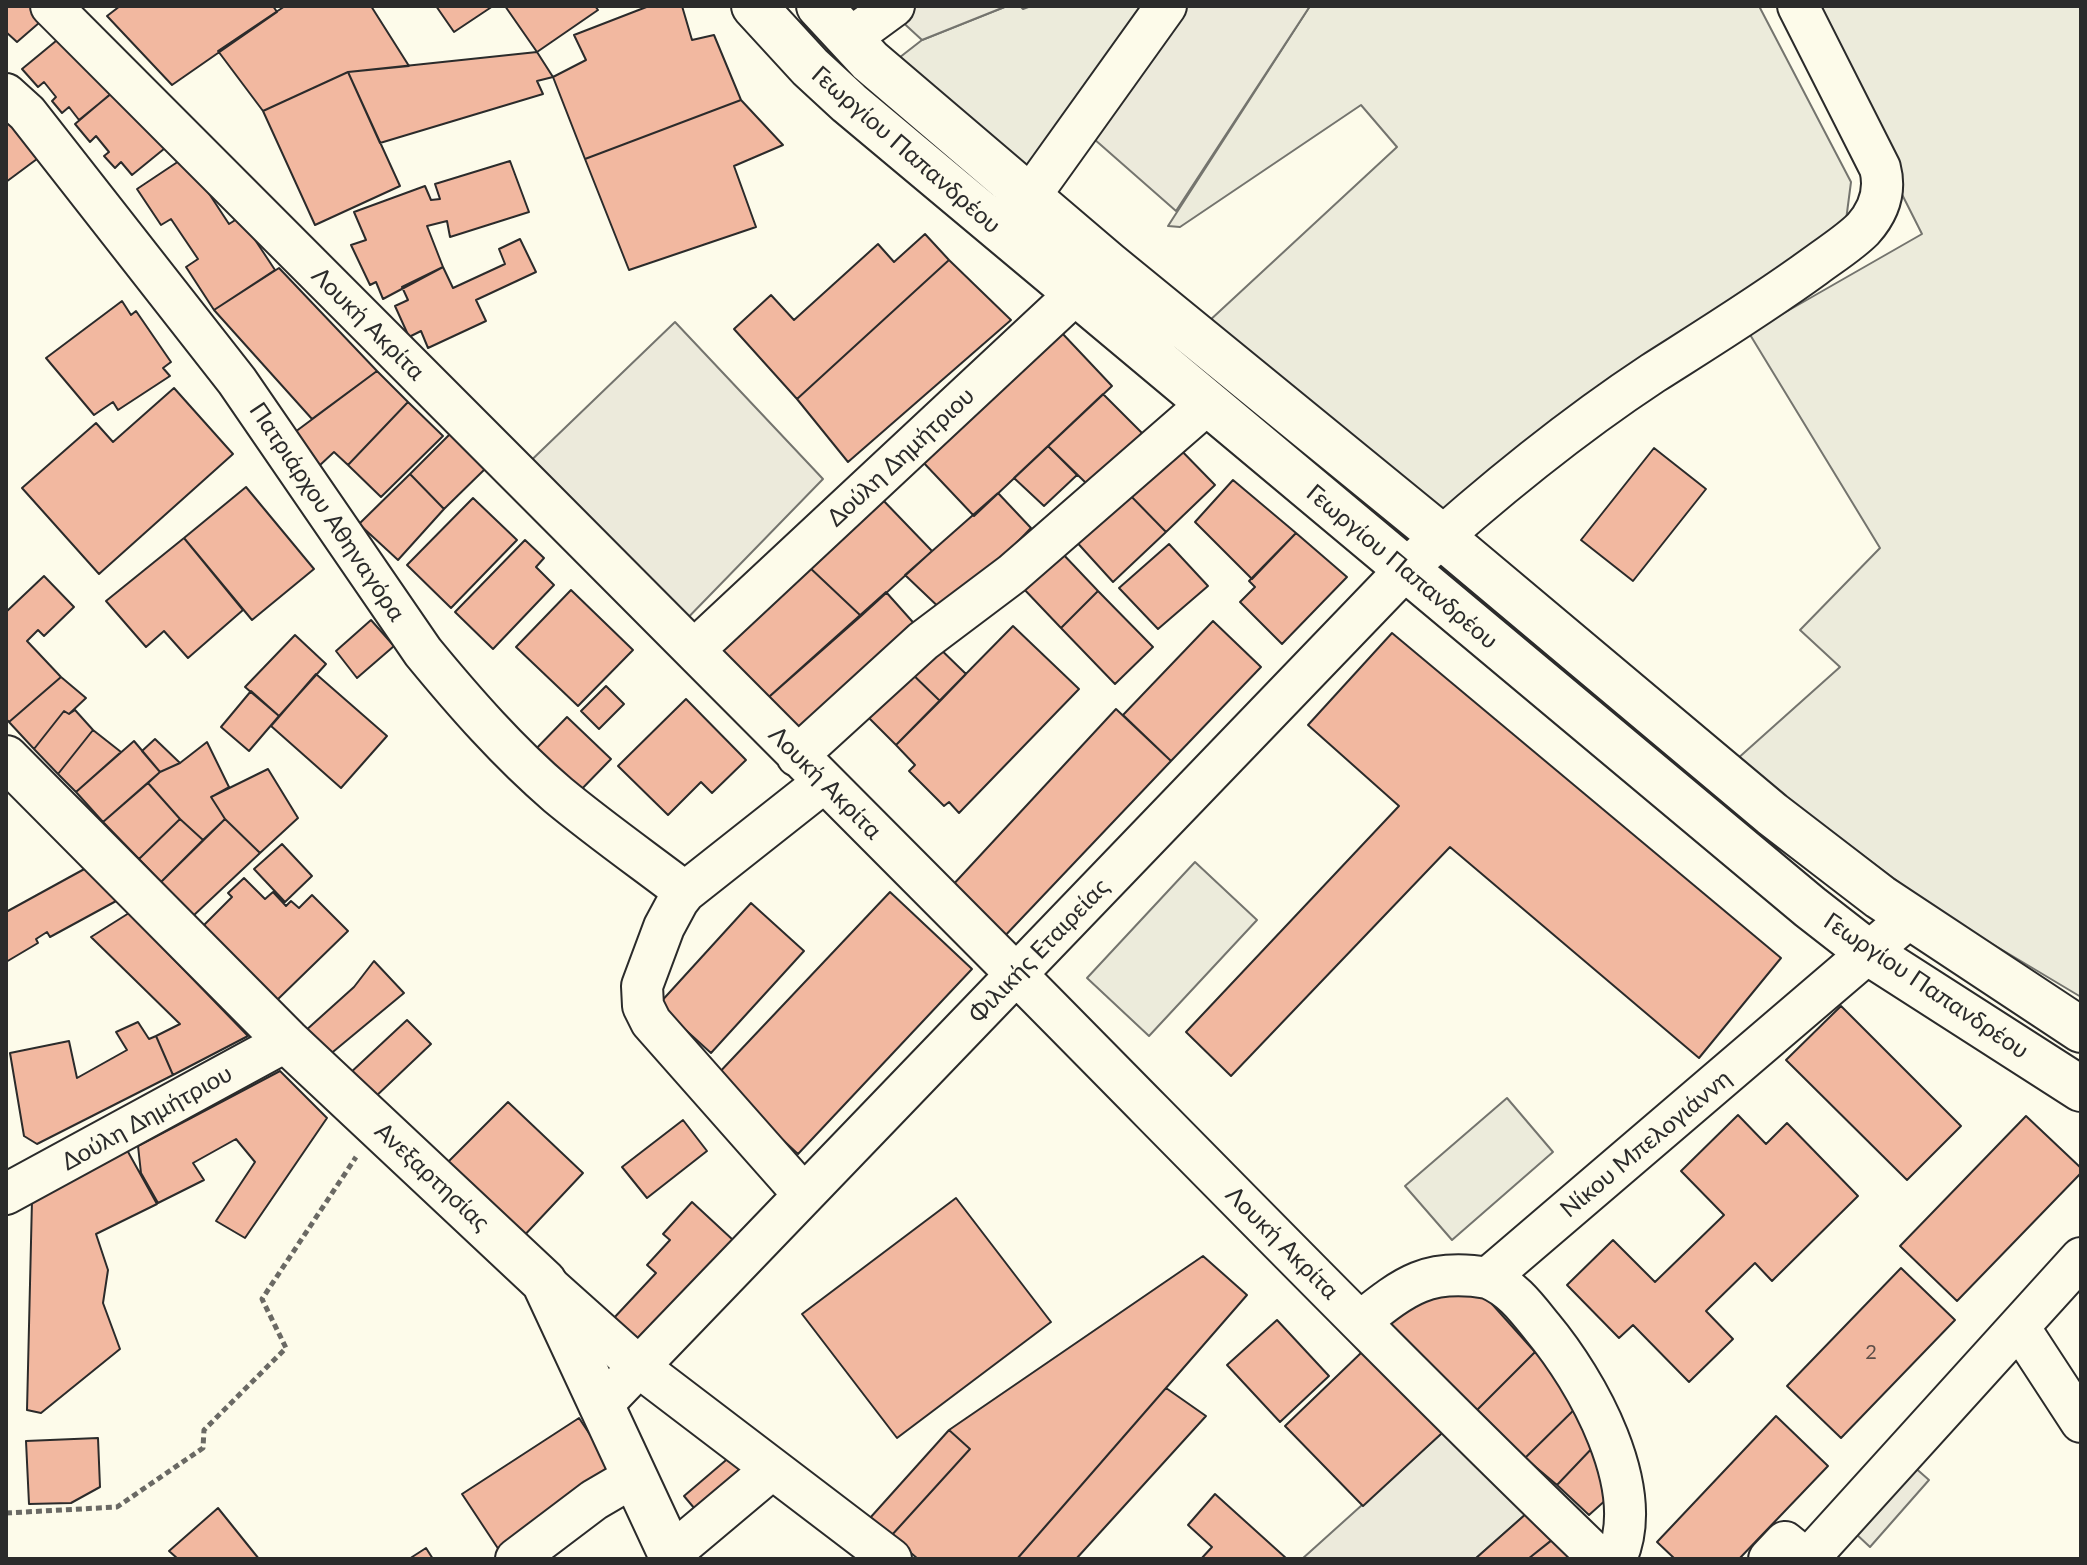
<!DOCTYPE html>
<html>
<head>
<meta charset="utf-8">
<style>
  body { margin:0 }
  #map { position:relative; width:2087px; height:1565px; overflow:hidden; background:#fdfbea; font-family:Lato,sans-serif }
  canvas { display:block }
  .frame { position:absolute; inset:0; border:8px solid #2b2b2b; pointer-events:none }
</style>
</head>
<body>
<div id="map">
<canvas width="2087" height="1565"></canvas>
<div class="frame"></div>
</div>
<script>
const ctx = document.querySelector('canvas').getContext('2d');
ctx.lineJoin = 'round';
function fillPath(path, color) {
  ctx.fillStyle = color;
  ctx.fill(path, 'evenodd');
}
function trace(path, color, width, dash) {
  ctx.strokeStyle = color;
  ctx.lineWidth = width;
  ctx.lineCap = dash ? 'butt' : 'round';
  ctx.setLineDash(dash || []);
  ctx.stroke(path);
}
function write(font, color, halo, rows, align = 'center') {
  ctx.font = font + ' Lato,sans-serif';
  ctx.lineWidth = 6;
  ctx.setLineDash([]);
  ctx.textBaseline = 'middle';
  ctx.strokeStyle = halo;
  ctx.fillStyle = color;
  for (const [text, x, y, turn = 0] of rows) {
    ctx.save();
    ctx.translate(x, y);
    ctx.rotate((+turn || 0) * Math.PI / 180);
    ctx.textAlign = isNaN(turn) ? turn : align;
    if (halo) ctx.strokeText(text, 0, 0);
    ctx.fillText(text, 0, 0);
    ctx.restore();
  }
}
const green = new Path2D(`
  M1007 6H1020L1023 9 1031 6H1152L1024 175 895 61 922 40Z
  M1310 6H1759L1851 182 1845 228 1443 514 1208 322 1397 147 1361 105 1180 227 1168 226Z
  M1807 6H2081V997L1937 911 1736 760 1840 667 1800 630 1880 548 1749 333 1922 234Z
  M1195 862 1257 920 1149 1036 1087 978Z
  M1507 1098 1553 1152 1452 1240 1405 1186Z`);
const parking = new Path2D(`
  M885 6H1007L922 40Z
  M1152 6H1310L1176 211 1069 117Z
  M675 322 823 479 675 631 518 473Z
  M1453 1426 1536 1505 1475 1559H1302L1442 1433Z
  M1912 1465 1929 1480 1870 1547 1854 1532Z`);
const building = new Path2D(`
  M6 6H35L47 16 17 42 6 32Z
  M120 6H273L277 12 172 85 107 16Z
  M285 6H371L409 66 348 72 263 111 218 51Z
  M436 6H493L454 32Z
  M505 6H595L598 10 537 52Z
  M649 6H682L692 40 714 35 741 100 585 159 553 77 586 60 574 35Z
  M62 36 117 89 79 120 69 107 62 113 52 101 56 97 44 82 38 87 22 69Z
  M537 52 553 77 537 81 543 94 380 143 348 72Z
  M348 72 400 186 315 225 263 111Z
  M114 91 170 144 132 175 121 162 115 168 104 156 109 152 96 136 90 142 75 124Z
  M741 100 783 145 734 166 756 227 629 270 585 159Z
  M6 110 41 156 6 182Z
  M185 157 229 224 240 217 275 270 214 310 186 267 198 259 171 219 161 225 137 189Z
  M510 161 529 212 450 237 447 221 427 226 443 267 383 299 376 282 370 285 351 245 366 240 354 212 425 186 431 200 440 199 435 184Z
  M925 234 949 260 797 399 734 329 771 295 794 320 878 244 894 262Z
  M520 239 536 272 476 300 486 321 428 348 421 331 409 337 395 306 408 300 402 287 443 267 453 288 505 264 499 249Z
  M949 260 1011 320 848 462 797 399Z
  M279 268 377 371 312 419 214 310Z
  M122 301 131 315 136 311 171 362 163 368 170 376 118 410 113 402 94 415 46 358Z
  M1061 332 1112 386 974 516 922 461Z
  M377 371 408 402 348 465 334 452 319 466 291 435Z
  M174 388 233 454 99 574 22 488 96 423 113 442Z
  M1103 394 1154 445 1087 484 1048 446Z
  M408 402 443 436 381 497 348 465Z
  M451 433 486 468 444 509 410 474Z
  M1174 443 1215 485 1166 532 1125 490Z
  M1048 446 1077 475 1044 506 1014 478Z
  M1654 448 1706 489 1633 581 1581 540Z
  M410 474 444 509 398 560 359 524Z
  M1233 480 1296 533 1252 579 1195 522Z
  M246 487 314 569 252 620 184 538Z
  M1125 490 1166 532 1113 582 1073 538Z
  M998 493 1031 528 947 615 905 575Z
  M880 497 932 551 861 616 808 566Z
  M473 498 517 540 451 608 407 565Z
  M1296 533 1347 577 1282 644 1240 602 1255 587 1249 581Z
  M184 538 243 610 188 658 164 631 146 647 106 601Z
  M525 540 544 558 536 567 554 585 493 649 455 612Z
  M1169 544 1208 586 1158 629 1119 588Z
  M1061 552 1098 591 1061 628 1022 587Z
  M808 566 861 616 761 704 712 653Z
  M44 576 74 607 44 636 38 630 27 641 61 677 9 722 6 719V612Z
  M571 590 633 650 578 706 516 647Z
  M1098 591 1153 647 1115 684 1061 628Z
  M886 592 919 629 798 743 761 704Z
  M371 620 394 646 357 678 336 651Z
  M1213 621 1261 667 1171 761 1123 715Z
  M1013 626 1079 689 959 813 949 802 944 806 909 771 915 765 896 745Z
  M1392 633 1781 958 1699 1058 1450 847 1231 1076 1186 1032 1399 806 1308 725Z
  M295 635 326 664 279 716 245 687Z
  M931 640 966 674 940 701 905 667Z
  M905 667 940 701 896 745 861 710Z
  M316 674 387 736 341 788 271 726Z
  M61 677 86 698 69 714 64 711 34 749 9 722Z
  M606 686 624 704 599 729 581 711Z
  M251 691 279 716 249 751 221 727Z
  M686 699 746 760 712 793 701 782 668 815 618 766Z
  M1116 709 1171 761 1001 940 950 888Z
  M75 710 93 730 58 774 34 749 64 711 69 714Z
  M567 717 611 759 574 797 530 755Z
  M93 730 121 752 76 792 58 774Z
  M155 739 180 763 160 772 142 751Z
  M134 741 160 772 103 822 76 792Z
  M207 742 229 787 211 797 225 819 203 840 180 819 148 783 160 772 180 763Z
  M268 769 298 818 260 853 225 819 211 797Z
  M148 783 180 819 139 859 103 822Z
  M180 819 203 840 161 882 139 859Z
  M225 819 260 853 193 916 161 882Z
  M282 844 312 876 285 902 254 869Z
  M88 867 118 900 50 937 47 932 36 939 38 943 6 962V912Z
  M244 878 265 899 273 892 286 906 291 901 299 908 312 895 348 931 275 1002 203 926 232 897 228 893Z
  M890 892 972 969 798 1154 715 1077Z
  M751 903 804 951 711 1053 658 1005Z
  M129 913 248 1036 173 1075 156 1036 180 1024 91 937Z
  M374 961 404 993 328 1056 304 1032 354 987Z
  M1841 1006 1961 1126 1907 1180 1786 1060Z
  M407 1020 431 1044 372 1100 348 1075Z
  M138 1022 149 1039 156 1036 173 1075 37 1144 24 1136 10 1053 69 1041 77 1078 127 1050 116 1032Z
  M280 1071 327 1118 245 1238 216 1221 255 1162 236 1139 193 1163 204 1180 158 1203 141 1173 138 1146Z
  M508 1102 583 1173 520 1240 443 1167Z
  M1738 1115 1766 1144 1787 1123 1858 1196 1772 1281 1755 1263 1706 1311 1733 1339 1689 1382 1633 1325 1619 1338 1567 1285 1613 1240 1655 1282 1724 1215 1681 1171Z
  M2026 1116 2081 1168V1173L1957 1301 1900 1246Z
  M683 1120 707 1151 647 1198 622 1167Z
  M127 1150 157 1204 96 1234 108 1270 103 1303 120 1349 41 1413 27 1410 32 1200Z
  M956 1198 1051 1322 897 1438 802 1314Z
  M692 1202 733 1240 639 1342 613 1319 656 1273 647 1265 670 1240 663 1234Z
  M1203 1256 1247 1295 1017 1559H918L891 1536 970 1449 949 1430Z
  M1901 1268 1955 1320 1841 1438 1787 1386Z
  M1445 1281 1475 1285 1535 1352 1477 1410 1387 1325Z
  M1277 1320 1329 1376 1280 1422 1227 1365Z
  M1363 1351 1442 1433 1363 1506 1285 1426Z
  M1535 1352 1583 1401 1525 1458 1477 1410Z
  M1166 1388 1206 1416 1076 1559H1017Z
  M1583 1401 1597 1443 1557 1485 1525 1458Z
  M1776 1416 1828 1466 1739 1559H1675L1657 1542Z
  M579 1418 618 1477 501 1553 462 1494Z
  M949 1430 970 1449 891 1536 870 1518Z
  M98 1438 100 1487 71 1503 29 1504 26 1441Z
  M1597 1443 1608 1498 1589 1515 1557 1485Z
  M732 1455 753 1480 705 1521 684 1496Z
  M1215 1494 1287 1559H1201L1212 1547 1188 1525Z
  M1536 1505 1564 1530 1528 1559H1475Z
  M218 1508 259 1559H178L169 1551Z
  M1561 1533 1589 1559H1528Z
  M426 1548 433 1559H409Z`);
const path = new Path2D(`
  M6 1513 117 1507 203 1448 204 1430 286 1348 262 1299 356 1157`);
const minor = new Path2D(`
  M51 6C373 328 695 651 1016 974 1210 1170 1402 1368 1600 1559
  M849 39 894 6
  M6 94 27 113 237 381 423 652C465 703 508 752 558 795 599 829 643 860 685 892
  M1030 196 1166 6
  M694 650 1099 272
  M797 756 923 641 1012 574 1206 405
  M6 1194 287 1041
  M804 1195 651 1022 643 1006 642 986 664 927 678 901 685 892 823 783
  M1488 1278C1512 1288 1526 1307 1542 1327 1587 1381 1648 1488 1616 1559
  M544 1282 639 1367 891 1559
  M1361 1321C1406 1285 1428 1268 1488 1278L1910 917
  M2019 1327 2081 1422
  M601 1406 1406 569C1484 498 1565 431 1653 373 1708 338 1763 304 1815 266 1831 254 1849 243 1863 229 1879 211 1886 191 1880 168L1798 6
  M671 1554 771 1470
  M516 1559 594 1500 635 1476
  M1769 1559 1785 1542 1806 1559
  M1808 1559 2081 1258`);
const major = new Path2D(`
  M754 6 810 67 849 103 1810 907 1869 953 2081 1089
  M819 6 870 61 1108 264 1441 536 1772 814 1880 897 2081 1030
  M6 758 287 1041 544 1282 673 1559`);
const numberNames = [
  ["2",1871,1353]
];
const streetNames = [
  ["Γεωργίου Παπανδρέου",906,150,41],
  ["Λουκή Ακρίτα",368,324,45],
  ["Δούλη Δημήτριου",901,457,-43],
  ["Πατριάρχου Αθηναγόρα",327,512,56],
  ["Γεωργίου Παπανδρέου",1402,567,40],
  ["Λουκή Ακρίτα",825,783,45],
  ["Φιλικής Εταιρείας",1039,951,-46],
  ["Γεωργίου Παπανδρέου",1926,986,34],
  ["Δούλη Δημήτριου",147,1118,-29],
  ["Νίκου Μπελογιάννη",1646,1144,-40],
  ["Ανεξαρτησίας",432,1177,43],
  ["Λουκή Ακρίτα",1282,1243,45]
];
fillPath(green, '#ecebdb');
trace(green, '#74746e', 2);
fillPath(parking, '#eceadb');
trace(parking, '#74746e', 2);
fillPath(building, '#f2b8a0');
trace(building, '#2b2b2b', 2);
trace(minor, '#2b2b2b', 44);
trace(major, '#2b2b2b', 48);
trace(path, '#6a6964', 5, [6, 4]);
trace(minor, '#fdfbea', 40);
trace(major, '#fdfbea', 44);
write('20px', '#5d4e48', null, numberNames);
write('24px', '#2b2b2b', '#fdfbea', streetNames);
</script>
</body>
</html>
